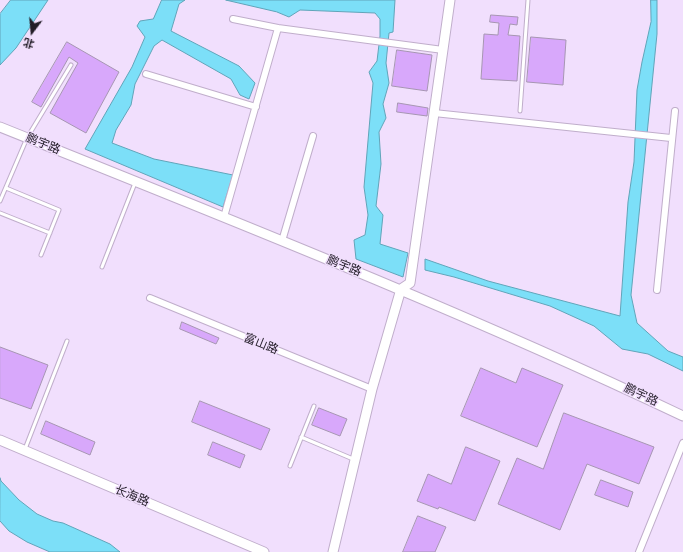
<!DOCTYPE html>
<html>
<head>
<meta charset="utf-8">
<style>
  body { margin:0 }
  #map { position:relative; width:683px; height:552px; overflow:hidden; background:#f1dffd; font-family:"IBM Plex Serif","Noto Sans SC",serif }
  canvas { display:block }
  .north { position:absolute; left:12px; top:12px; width:40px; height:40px; -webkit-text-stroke:3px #f1dffd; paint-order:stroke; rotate:196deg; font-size:11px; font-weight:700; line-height:16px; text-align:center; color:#221c27 }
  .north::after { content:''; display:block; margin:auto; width:14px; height:18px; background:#221c27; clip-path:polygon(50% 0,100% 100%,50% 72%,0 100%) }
</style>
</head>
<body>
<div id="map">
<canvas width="683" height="552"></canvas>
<div class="north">北</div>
</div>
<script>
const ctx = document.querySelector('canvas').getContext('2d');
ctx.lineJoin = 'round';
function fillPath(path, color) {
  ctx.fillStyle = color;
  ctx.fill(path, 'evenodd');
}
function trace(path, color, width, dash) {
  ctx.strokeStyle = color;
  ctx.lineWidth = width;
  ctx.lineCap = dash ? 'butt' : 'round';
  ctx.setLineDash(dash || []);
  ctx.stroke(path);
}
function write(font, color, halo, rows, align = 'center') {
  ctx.font = font + ' "IBM Plex Serif","Noto Sans SC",serif';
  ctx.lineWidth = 3;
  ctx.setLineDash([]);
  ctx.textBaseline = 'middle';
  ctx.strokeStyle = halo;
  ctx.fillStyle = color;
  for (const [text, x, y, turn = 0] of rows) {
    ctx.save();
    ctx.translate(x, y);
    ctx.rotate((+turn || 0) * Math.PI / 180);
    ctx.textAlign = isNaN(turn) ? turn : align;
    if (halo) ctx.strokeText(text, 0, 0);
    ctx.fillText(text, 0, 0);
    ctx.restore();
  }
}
const water = new Path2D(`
  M11 0H48L16 48 0 65V14Z
  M162 0H185L179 4 171 31 239 66 255 83 249 99 240 95 231 79 162 40 154 46 135 84 131 105 116 130 112 143 154 159 233 175 223 207 85 149 132 67 145 37 137 26 140 21 153 19Z
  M226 0H395L393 32 389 33 386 63 389 83 383 104 386 118 379 132 381 164 376 206 383 215 380 244 408 253 403 277 356 259 354 240 365 235 368 215 364 187 373 83 369 72 377 61 380 36V19L375 13 300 10 289 17 277 12Z
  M651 0H657V34L631 295 637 323 668 351 683 357V371L648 354 622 349 594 326 550 306 454 277 425 270V259L488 281 620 316 628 202 634 162 637 90 642 62 651 22Z
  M0 478 1 481 19 500 37 514 53 521 63 523 110 544 120 552H50L27 542 9 531 0 521Z`);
const building = new Path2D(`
  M491 15 518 17 517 25 510 24 508 35 520 36 517 81 481 79 484 34 498 35 499 23 490 22Z
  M531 37 566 40 563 85 527 82Z
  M67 42 119 72 86 133 50 113 78 63 69 57 41 107 32 102Z
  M397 50 432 55 427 91 392 86Z
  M398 103 428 108 427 116 397 112Z
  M182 322 219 338 216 344 180 329Z
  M0 347 48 365 31 409 0 398Z
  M481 368 516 383 522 368 563 385 537 447 461 416Z
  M200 401 270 429 261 450 192 422Z
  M319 408 347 419 340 436 312 425Z
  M564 413 654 447 639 484 587 464 560 530 498 504 517 458 543 469Z
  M46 421 95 442 90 455 41 434Z
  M213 442 245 455 240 468 208 455Z
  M466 447 500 461 475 521 439 507 438 509 417 501 428 474 451 484Z
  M601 480 633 492 628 507 595 495Z
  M418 516 446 527 435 552H403Z`);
const lane = new Path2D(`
  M520 111 528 0
  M6 188 59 210 41 255
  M0 201 27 138 71 65
  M0 213 50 233
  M102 267 135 183
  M301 437 353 459
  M25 449 67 341
  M290 466 314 406`);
const street = new Path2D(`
  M233 19 278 28 443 50
  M146 74 256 107
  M434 113 671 138
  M224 217 278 28
  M282 241 313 136
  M657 290 675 111
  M150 298 372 389
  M639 552 683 443`);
const secondary = new Path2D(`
  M0 127C229 219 460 310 683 416
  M0 440 264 552
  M333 552 372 389 401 289 410 283 450 0`);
const streetNames = [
  ["鹏宇路",43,144,22],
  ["鹏宇路",344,266,22],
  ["富山路",261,344,22],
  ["鹏宇路",641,395,25],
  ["长海路",132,496,23]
];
fillPath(water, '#7cdff8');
trace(water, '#61a4b9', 1);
fillPath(building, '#d8a8fb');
trace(building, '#a696b2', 1);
trace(lane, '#c0aecb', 5);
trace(street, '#c0aecb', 8);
trace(secondary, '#c0aecb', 11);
trace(lane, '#fff', 3);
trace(street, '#fff', 6);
trace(secondary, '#fff', 9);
write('12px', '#221c27', '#f1dffd', streetNames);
</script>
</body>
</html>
